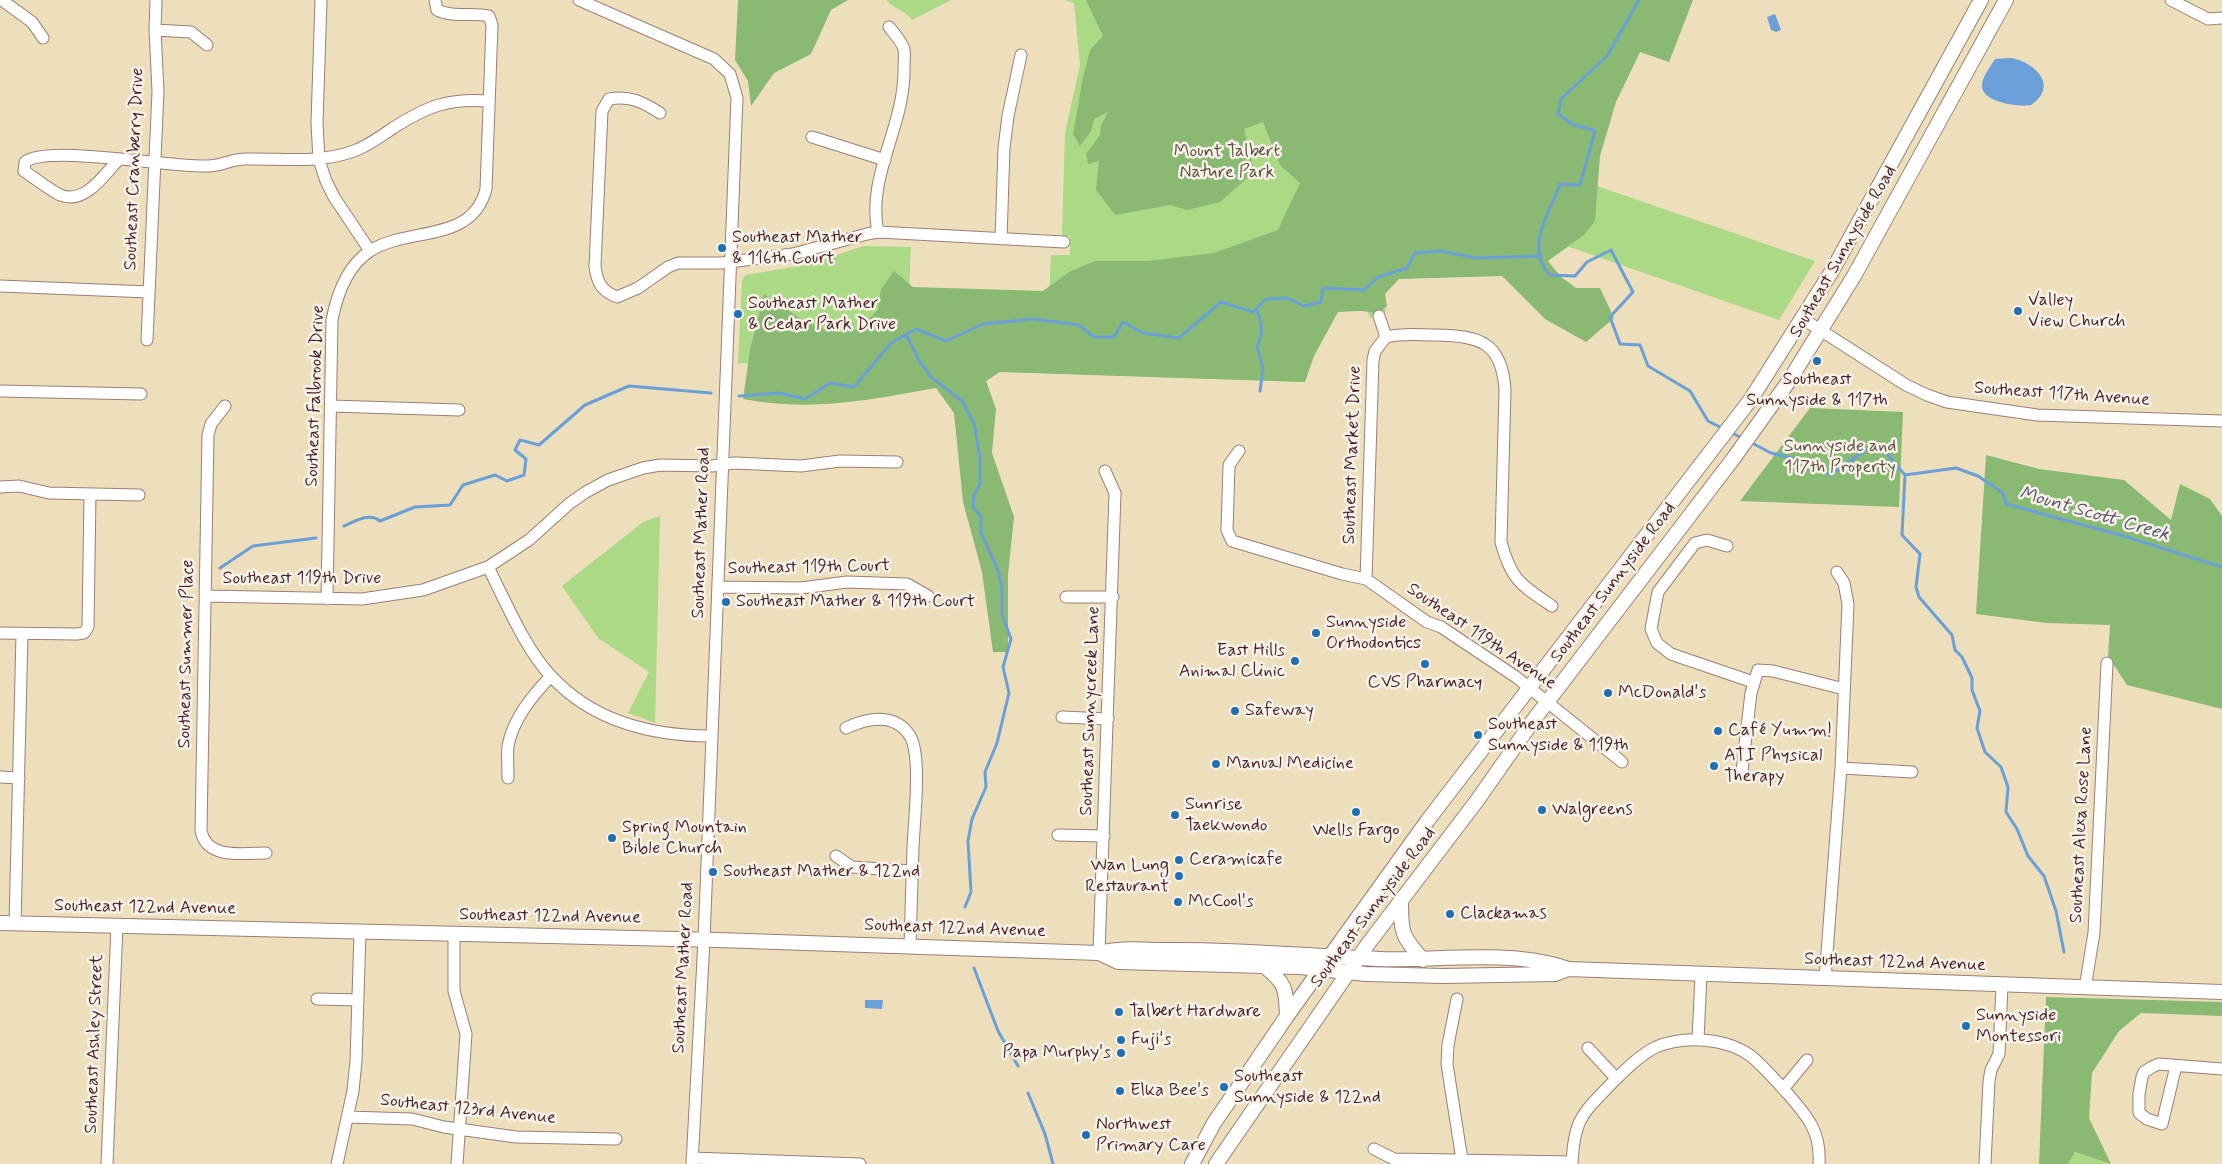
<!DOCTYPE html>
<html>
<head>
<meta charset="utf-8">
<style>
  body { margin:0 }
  canvas { display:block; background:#eddebc }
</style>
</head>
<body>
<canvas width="2222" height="1164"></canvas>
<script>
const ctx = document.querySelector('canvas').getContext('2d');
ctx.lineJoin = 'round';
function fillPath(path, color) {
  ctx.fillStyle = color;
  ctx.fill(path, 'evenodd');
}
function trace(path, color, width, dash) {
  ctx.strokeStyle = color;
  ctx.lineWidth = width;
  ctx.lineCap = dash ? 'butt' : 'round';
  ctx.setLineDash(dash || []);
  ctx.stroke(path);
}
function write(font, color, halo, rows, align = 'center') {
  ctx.font = font + ' Mynerve,sans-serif';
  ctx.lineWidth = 5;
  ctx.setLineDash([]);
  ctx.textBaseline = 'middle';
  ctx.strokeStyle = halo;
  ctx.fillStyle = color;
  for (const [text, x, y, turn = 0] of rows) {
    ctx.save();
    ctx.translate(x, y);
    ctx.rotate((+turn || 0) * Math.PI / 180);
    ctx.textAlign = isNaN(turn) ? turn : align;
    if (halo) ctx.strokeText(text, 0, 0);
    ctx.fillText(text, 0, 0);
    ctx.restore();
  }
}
const green = new Path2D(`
  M886 0H951L912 20C905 10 894 9 886 0Z
  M1064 0H1633L1504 154 1815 261 1779 320 1412 192 1393 235 1382 300 1386 312 1370 318 1366 308 1338 310 1307 322 1305 382 738 363 742 281 745 275 811 264 863 246 911 247 909 290 1049 298 1051 255H1070V236H1062L1065 133 1080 65 1074 3Z
  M660 516 655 723 628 713 649 672 598 638 562 586 643 522Z
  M2075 1152 2110 1164H2068Z`);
const forest = new Path2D(`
  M738 0H848L831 10 811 54 774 73 751 106 748 81 735 60Z
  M1086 0H1693L1669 62 1640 52 1616 102 1600 156 1595 221 1584 235 1548 261 1561 277 1576 288H1600L1614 318 1586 342 1545 319 1502 276 1399 279 1385 294 1387 306C1375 317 1373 311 1359 311 1352 311 1345 312 1338 312L1314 356 1305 382 1000 372 986 381 996 409 992 453 1014 517 1008 575V652H993L982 572 963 502 954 413 936 388C869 400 811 412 743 399L750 350 764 294C789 310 823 340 854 330 862 327 871 316 878 310L881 289 894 271 913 287 1043 291 1069 272 1095 261H1148L1214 253 1278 230 1300 183 1280 165 1263 122 1244 129 1254 172 1220 202 1187 210 1170 205 1115 215 1096 190 1099 161 1088 164 1086 154 1100 135 1101 125 1108 112 1094 119 1091 131 1080 146 1073 134 1083 77 1090 50 1103 36Z
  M1810 408 1903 412 1899 507 1740 501Z
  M1986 455 2039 469 2124 480 2171 520 2180 484 2210 499 2222 516V709L2127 685 2108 656 2110 625 2047 623 1976 614Z
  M2046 997 2222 1002V1016L2141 1013 2119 1031 2092 1073 2089 1118 2111 1164 2075 1152 2068 1164H2039Z`);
const water = new Path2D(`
  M1775 14 1781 30 1776 32 1771 30 1767 17Z
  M2010 58C2034 61 2060 86 2031 105 2019 107 1984 103 1982 87 1981 78 1991 66 1995 59Z
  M865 1000H883L882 1009 865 1008Z`);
const stream = new Path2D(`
  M1639 0 1607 56 1561 99 1558 114 1572 124 1595 131 1580 185 1560 184C1550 213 1524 247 1550 275L1575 276 1587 262 1611 250 1633 292 1610 317 1620 344 1640 345 1648 366 1690 391 1708 421 1724 429
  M1256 309C1262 321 1264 334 1257 346L1263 369 1260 391
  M906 334 920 362 931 377 962 401 974 423 980 457V484L974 495 973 507 981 517V533L998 570 1002 587V614L1011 639 1003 667 1009 693 997 743 985 772 986 787 972 819 968 841 971 892 965 907
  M739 396 779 393 805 399 830 383 854 387 891 343 916 329 946 341 983 324 1033 319 1079 325 1094 337H1114L1123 322 1143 333 1179 338 1221 302 1253 312 1266 299 1287 298 1304 306 1321 302 1323 288 1364 290 1378 277 1407 268 1415 253 1441 251 1476 258 1540 256
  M1730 432 1742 438
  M1750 442 1771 453 1808 462 1830 475 1866 450 1881 447 1905 475 1956 468 1978 476 2003 493 2006 504 2127 537 2222 567
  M1905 475 1902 535 1920 554 1916 587 1919 597 1952 635 1955 650 1962 657 1972 678V690L1980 711 1977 728 1985 752 2001 767 2008 787 2006 812 2017 829 2028 856 2044 876 2056 911 2064 952
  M344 526C356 521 369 512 380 521L415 507 450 505 463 485 495 475 507 481 524 475 526 459 515 450 520 440 539 445 585 405 629 386 711 393
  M220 568 253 546 316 538
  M974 968 998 1031 1018 1066
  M1028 1093 1045 1134 1053 1164`);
const minor = new Path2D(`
  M321 0 317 123 319 160 326 181 334 197 370 251
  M579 0 714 59 730 74 737 98 704 940 692 1164
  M2171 0 2208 19 2222 18
  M3 1 32 22 43 38
  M155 30 191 32 207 45
  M660 113C643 102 629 95 609 99L602 111 595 266C597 282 601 291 617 297L638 288 668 267 678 263H721L793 254 867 234 878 232 1064 242
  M812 137 885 160
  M119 159C104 175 85 205 60 195 48 189 35 178 24 171L25 162C48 144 172 168 208 166 221 166 232 159 245 159 283 158 318 164 354 151 368 146 381 136 393 128 428 106 448 98 489 101
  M878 232C866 177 905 126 904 69 904 63 905 55 904 49 902 42 894 33 889 27
  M1001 239 1004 148 1008 116 1021 55
  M0 286 149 292
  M1379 316 1386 337
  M1803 319 1906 385 1927 395 1947 402 2037 415 2222 421
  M1386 337C1403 333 1419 335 1436 335 1480 336 1502 342 1505 390L1501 542C1511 580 1521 585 1552 606
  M147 340 158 91 155 30 156 0
  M0 391 141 394
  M225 406 211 424 208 435 201 831C207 860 243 853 266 853
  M331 406 459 410
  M1239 451 1229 465 1227 530 1232 541 1342 574 1366 579 1427 622 1441 627 1516 677 1622 762
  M0 487 19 486 49 493 139 495
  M1727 546 1707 540 1695 543 1658 592 1651 629 1657 643 1671 654 1753 682
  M488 567C505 600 525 649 551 676 592 721 652 736 711 736
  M1366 579 1373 360 1375 351 1386 337
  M718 587 801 588 847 582 907 584 928 596
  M206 596 362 599 423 590 488 567 529 540 570 503 586 492 608 480 643 468 660 465 712 466 735 463 801 466 840 461 897 462
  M1066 597H1113
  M327 599 332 320C337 294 347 266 370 251 409 226 472 244 486 189L492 25 489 16C472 12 453 18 437 10L435 0
  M0 633 77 634 84 633 88 627 90 494
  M1062 717 1108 719
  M846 728C867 718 895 712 910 736 922 756 914 822 913 847 912 880 911 913 910 946
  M1841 768 1912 772
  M1742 771 1751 693 1758 670 1773 671 1844 689
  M0 777 19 778
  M508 778C508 768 507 757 508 746 513 719 532 696 551 676
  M1058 835 1104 836
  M836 856 852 867 912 871
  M15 924 22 634
  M454 934V991L466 1034 457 1164
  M1099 953 1115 493 1105 471
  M1825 979 1841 768 1848 604 1844 583 1837 572
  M2085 988 2094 933 2107 663
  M317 999 358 1000
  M1457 999 1448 1045 1447 1064 1462 1160
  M1698 1039 1701 975
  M1588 1048 1616 1078
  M2176 1066 2162 1124 2147 1119 2139 1113V1094L2142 1077 2144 1072 2152 1067 2159 1064 2222 1069
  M1783 1089 1807 1060
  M347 1117 412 1119 444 1127 516 1137 616 1139
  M1374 1149 1394 1159 1572 1162
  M692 1158 860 1164
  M107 1164 117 926
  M337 1164 353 1091 356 1061 360 932
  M1572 1164C1574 1119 1582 1114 1612 1083 1625 1070 1640 1055 1656 1047 1685 1035 1726 1038 1751 1056 1764 1067 1777 1082 1788 1094 1808 1117 1821 1132 1819 1164
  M1985 1164 1989 1081 1991 1070 1999 1054 2002 985`);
const major = new Path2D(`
  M1401 902C1401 934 1402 936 1423 960
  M0 923 718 940 1099 953C1122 947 1144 950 1167 950 1238 949 1308 956 1379 959 1438 961 1513 949 1568 969L2222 992
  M1099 953 1118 962 1300 967 1366 974 1443 976 1555 974 1568 969
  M1264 966C1286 983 1286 989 1287 1016
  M1192 1164 1214 1123 1287 1016 1428 820 1751 399 1832 271 1981 0
  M1216 1164 1368 944 1476 802 1535 718 1733 459 1789 381 1854 276 2006 0`);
const markers = [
  [722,248,5,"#1f6fb2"],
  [2018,311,5,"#1f6fb2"],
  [738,314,5,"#1f6fb2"],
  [1817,361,5,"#1f6fb2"],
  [726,602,5,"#1f6fb2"],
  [1316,633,5,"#1f6fb2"],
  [1295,661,5,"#1f6fb2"],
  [1425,664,5,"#1f6fb2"],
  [1608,693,5,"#1f6fb2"],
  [1235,711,5,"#1f6fb2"],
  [1718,731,5,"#1f6fb2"],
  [1478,735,5,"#1f6fb2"],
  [1216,764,5,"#1f6fb2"],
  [1714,766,5,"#1f6fb2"],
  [1542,810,5,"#1f6fb2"],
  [1356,812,5,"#1f6fb2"],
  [1175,815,5,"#1f6fb2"],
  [612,838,5,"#1f6fb2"],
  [1179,860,5,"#1f6fb2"],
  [713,872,5,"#1f6fb2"],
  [1179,876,5,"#1f6fb2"],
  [1178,902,5,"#1f6fb2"],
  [1450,914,5,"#1f6fb2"],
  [1119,1012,5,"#1f6fb2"],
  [1966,1026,5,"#1f6fb2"],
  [1121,1040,5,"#1f6fb2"],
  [1121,1053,5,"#1f6fb2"],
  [1224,1087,5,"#1f6fb2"],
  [1120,1091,5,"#1f6fb2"],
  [1086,1135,5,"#1f6fb2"]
];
const parkNames = [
  ["Mount Talbert",1227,152],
  ["Nature Park",1227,173],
  ["Sunnyside and",1840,447],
  ["117th Property",1840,468]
];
const streetNames = [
  ["Southeast Cranberry Drive",135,169,-88],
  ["Southeast Sunnyside Road",1844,252,-60],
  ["Southeast 117th Avenue",2062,395,4],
  ["Southeast Falbrook Drive",316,396,-88],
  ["Southeast Market Drive",1353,455,-88],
  ["Southeast Mather Road",702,533,-88],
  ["Southeast 119th Court",809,568,-1],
  ["Southeast 119th Drive",302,579],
  ["Southeast Sunnyside Road",1614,583,-53],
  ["Southeast 119th Avenue",1481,637,34],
  ["Southeast Summer Place",187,654,-89],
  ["Southeast Sunnycreek Lane",1091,711,-88],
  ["Southeast Alexa Rose Lane",2082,825,-87],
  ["Southeast 122nd Avenue",145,908,1],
  ["Southeast Sunnyside Road",1374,908,-53],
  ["Southeast 122nd Avenue",550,917,1],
  ["Southeast 122nd Avenue",955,929,2],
  ["Southeast 122nd Avenue",1895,963,2],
  ["Southeast Mather Road",684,968,-87],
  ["Southeast Ashley Street",95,1044,-88],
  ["Southeast 123rd Avenue",468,1110,6]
];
const poiNames = [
  ["Southeast Mather",732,238],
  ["& 116th Court",732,259],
  ["Valley",2028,301],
  ["View Church",2028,322],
  ["Southeast Mather",748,304],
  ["& Cedar Park Drive",748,325],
  ["Southeast",1817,380,"center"],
  ["Sunnyside & 117th",1817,401,"center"],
  ["Southeast Mather & 119th Court",736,602],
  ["Sunnyside",1326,623],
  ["Orthodontics",1326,644],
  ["East Hills",1285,651,"right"],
  ["Animal Clinic",1285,672,"right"],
  ["CVS Pharmacy",1425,683,"center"],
  ["McDonald's",1618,693],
  ["Safeway",1245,711],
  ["Southeast",1488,725],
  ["Sunnyside & 119th",1488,746],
  ["Café Yumm!",1728,731],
  ["ATI Physical",1724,756],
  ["Therapy",1724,777],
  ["Manual Medicine",1226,764],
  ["Sunrise",1185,805],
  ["Taekwondo",1185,826],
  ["Walgreens",1552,810],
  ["Spring Mountain",622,828],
  ["Bible Church",622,849],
  ["Wells Fargo",1356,831,"center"],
  ["Ceramicafe",1189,860],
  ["Wan Lung",1169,866,"right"],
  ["Restaurant",1169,887,"right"],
  ["Southeast Mather & 122nd",723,872],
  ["McCool's",1188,902],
  ["Clackamas",1460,914],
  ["Talbert Hardware",1129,1012],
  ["Sunnyside",1976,1016],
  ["Montessori",1976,1037],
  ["Fuji's",1131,1040],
  ["Papa Murphy's",1111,1053,"right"],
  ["Southeast",1234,1077],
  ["Sunnyside & 122nd",1234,1098],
  ["Elka Bee's",1130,1091],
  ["Northwest",1096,1125],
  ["Primary Care",1096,1146]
];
const waterNames = [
  ["Mount Scott Creek",2094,515,16]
];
fillPath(green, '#acd986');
fillPath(forest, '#89b973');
fillPath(water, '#6aa0d7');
trace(stream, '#6aa0d7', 3);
trace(minor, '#9c7e74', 13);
trace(major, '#9c7e74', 16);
trace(minor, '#fff', 11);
trace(major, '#fff', 14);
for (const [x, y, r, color] of markers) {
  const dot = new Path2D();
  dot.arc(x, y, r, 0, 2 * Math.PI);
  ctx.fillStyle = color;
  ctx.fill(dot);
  trace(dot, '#f7f3e8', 2);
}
write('18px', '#624e42', '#f7f3e8', parkNames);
write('18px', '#4a1f2b', '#f7f3e8', streetNames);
write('18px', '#4a1f2b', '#f7f3e8', poiNames, 'left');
write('italic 19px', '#575370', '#f7f3e8', waterNames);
</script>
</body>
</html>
